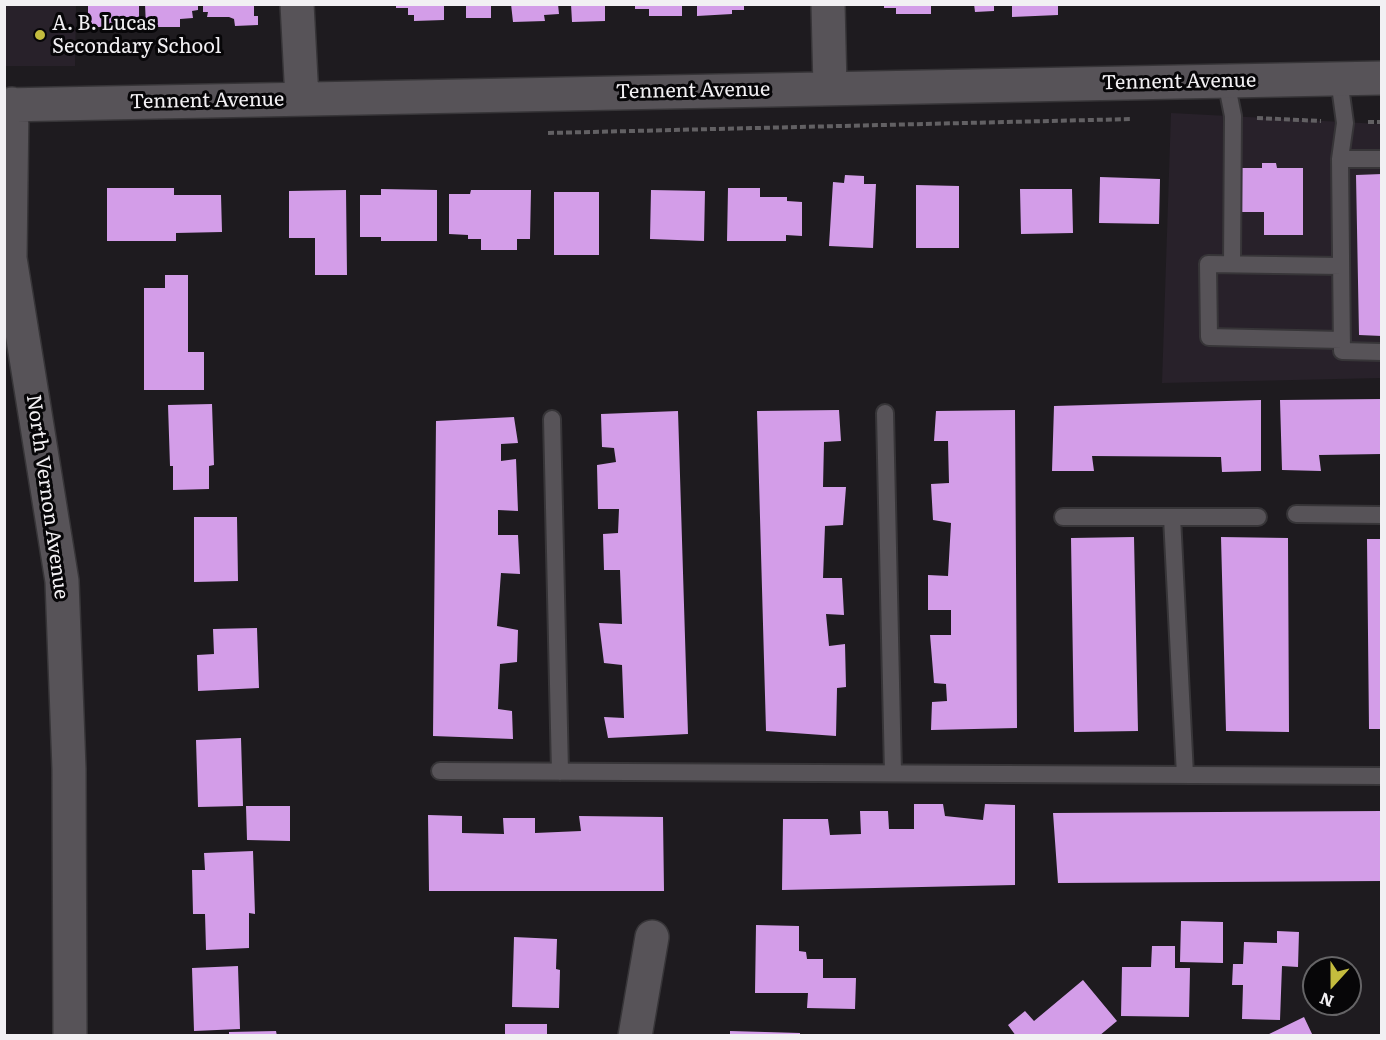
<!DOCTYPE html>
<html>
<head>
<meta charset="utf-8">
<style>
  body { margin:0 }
  #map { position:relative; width:1386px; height:1040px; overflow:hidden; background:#1e1b1f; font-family:Literata,serif }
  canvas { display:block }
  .frame { position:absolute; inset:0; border:6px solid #f2f0f3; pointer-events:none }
  .north { position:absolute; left:1302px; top:956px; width:60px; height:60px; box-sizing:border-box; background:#070608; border:2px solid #656466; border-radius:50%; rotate:201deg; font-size:16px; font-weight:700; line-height:24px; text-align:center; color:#f2f0f3 }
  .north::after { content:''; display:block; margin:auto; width:21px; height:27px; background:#c4bc3e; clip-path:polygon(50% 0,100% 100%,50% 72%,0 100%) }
</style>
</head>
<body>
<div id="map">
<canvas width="1386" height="1040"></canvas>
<div class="frame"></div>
<div class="north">N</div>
</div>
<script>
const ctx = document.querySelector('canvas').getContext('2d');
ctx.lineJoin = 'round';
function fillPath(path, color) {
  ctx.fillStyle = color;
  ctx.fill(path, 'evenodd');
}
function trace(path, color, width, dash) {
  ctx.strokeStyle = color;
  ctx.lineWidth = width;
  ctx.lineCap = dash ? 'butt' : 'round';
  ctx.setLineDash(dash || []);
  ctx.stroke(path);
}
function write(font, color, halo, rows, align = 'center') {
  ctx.font = font + ' Literata,serif';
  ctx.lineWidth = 6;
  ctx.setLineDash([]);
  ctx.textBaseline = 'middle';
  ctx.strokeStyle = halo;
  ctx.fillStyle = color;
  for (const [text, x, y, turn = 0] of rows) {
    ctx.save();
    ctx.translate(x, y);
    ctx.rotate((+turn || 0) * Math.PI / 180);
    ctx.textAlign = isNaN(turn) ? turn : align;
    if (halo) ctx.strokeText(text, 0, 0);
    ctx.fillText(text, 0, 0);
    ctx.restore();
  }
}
const built = new Path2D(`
  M4 5H76L75 66H5Z
  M1171 113 1381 124V378L1162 383Z`);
const building = new Path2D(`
  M88 4H139V17H125V27H88Z
  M145 4H198V10L192 11 193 18 180 19V27H146Z
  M203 4H254V16H258V25L235 26 234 19 229 17H207L208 12H203Z
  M396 4H444V20L414 21V15H408V8H396Z
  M466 4H491V18H466Z
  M511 4H558L559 14 544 15 545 21 513 22Z
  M571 4H605V21L572 22Z
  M635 4H682V16H649V9H635Z
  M697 4H744V10H732V14L697 16Z
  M884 4H931V14H896V8H884Z
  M974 4H994V11L975 12Z
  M1012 4H1058V15L1012 17Z
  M1262 163H1276L1277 168H1303V235H1264V212H1241L1242 168H1262Z
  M1382 174V336L1359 335 1356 175Z
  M845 175 864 176V184H876L873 248 829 246 833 182 844 183Z
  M1100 177 1160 179 1159 224 1099 223Z
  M916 185 959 186V248H916Z
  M107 188H174V195H221L222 232 176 233V241H107Z
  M728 188H760V197H787V201L802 202V236L786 235V241H727Z
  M381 189 437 190V241H381V237H360V195H381Z
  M1020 189H1072L1073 233 1021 234Z
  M346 190 347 275H315V238H289V191Z
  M471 190H531L530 239H517V250H481V239H468V235L449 234V194H470Z
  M651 190 705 191 704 241 650 239Z
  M554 192H599V255H554Z
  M165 275H188V352H204V390H144V288H165Z
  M1382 399V454L1319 455 1321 471 1282 470 1280 400Z
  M1261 400V471L1222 472 1221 457 1092 456 1094 471H1052L1054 406Z
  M212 404 214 465 209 466V489L173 490V466H170L168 405Z
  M839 410 841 441 824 442 823 487H846L843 525 825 526 823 578H842L844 615 826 614 829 646 845 644 846 687 837 688 836 736 766 731 757 411Z
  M1015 410 1017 728 931 730 932 702 947 701 946 684 934 683 930 635H951V610H928V575L948 576 951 523 933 520 931 484 949 483 948 441H934L936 411Z
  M678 411 688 734 608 738 604 717 624 718 622 665 604 663 599 623 622 624 620 570H604L603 534 618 533 619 509H598L597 465 616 462 614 448 602 447 601 414Z
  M514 417 518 443 501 444V461L516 459 518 511 498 510V535H518L520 574 501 573 497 626 518 630 517 662 500 664 498 709 512 711 513 739 433 736 436 421Z
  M194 517H237L238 581 194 582Z
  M1134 537 1138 731 1074 732 1071 538Z
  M1221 537 1288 538 1289 732 1226 731Z
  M1367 539H1382V729H1369Z
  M257 628 259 688 198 691 197 655 214 654 213 629Z
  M241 738 243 806 198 807 196 740Z
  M914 804H943L945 816 983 820 985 804 1015 805V885L782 890 783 819H828L830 835 861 834 860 811H888L889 829H914Z
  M246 806H290V841L247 840Z
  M1382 811V881L1058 883 1053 813Z
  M428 815 462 816V833L504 834 503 818H535V833L581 831 579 816 663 817 664 891H429Z
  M253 851 255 914 249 913V948L206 950 205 914H193L192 870H205L204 853Z
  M1181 921 1223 922V963L1180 962Z
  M756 925 799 926V951L806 952 807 959H823V978H856L855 1009 807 1008 808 993H755Z
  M1277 931 1299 932 1298 967 1282 966 1280 1020 1242 1019 1243 985H1232L1233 964H1243L1244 942 1277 943Z
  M514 937 557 939 556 969 560 970 559 1008 512 1007Z
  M1152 946H1175V968H1190L1189 1017 1121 1016 1122 967H1151Z
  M238 966 240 1029 194 1031 192 968Z
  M1083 980 1117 1021 1099 1036H1016L1008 1025 1025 1011 1034 1021Z
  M1304 1017 1313 1036H1265Z
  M505 1024H547V1036H505Z
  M276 1031 277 1036H229V1032Z
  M730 1031 800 1033V1036H730Z`);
const path = new Path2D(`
  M1257 118 1321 121
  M1368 122H1382
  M548 133 1132 119`);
const service = new Path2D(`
  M1339 79 1345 123 1340 159 1342 351 1382 352
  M1226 81 1233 116 1232 264
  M1340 159H1382
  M1341 266 1208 264 1209 337 1342 340
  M885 413 893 773
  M552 419 560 772
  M1296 514 1382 515
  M1063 517H1258
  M1172 517 1185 775
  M440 771 1382 776`);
const minor = new Path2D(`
  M297 4 302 99
  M828 4 830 88
  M12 104 10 258 62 581 69 769 70 1036
  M4 105 1382 78
  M635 1036 652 937`);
const markers = [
  [40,35,6,"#c4bc3e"]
];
const poiNames = [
  ["A. B. Lucas",52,24],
  ["Secondary School",52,47]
];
const streetNames = [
  ["Tennent Avenue",1179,82,-1],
  ["Tennent Avenue",693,91,-1],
  ["Tennent Avenue",207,101,-1],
  ["North Vernon Avenue",47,497,82]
];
fillPath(built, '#28212a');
fillPath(building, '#d39de8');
trace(service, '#373538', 20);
trace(minor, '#373538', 36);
trace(path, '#626063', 4, [6, 3]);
trace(service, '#575358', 16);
trace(minor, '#575358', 33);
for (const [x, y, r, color] of markers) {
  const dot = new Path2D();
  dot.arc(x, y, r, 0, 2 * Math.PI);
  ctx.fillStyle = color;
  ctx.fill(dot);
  trace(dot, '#070608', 2);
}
write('20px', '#f2f0f3', '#070608', poiNames, 'left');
write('20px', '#f2f0f3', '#070608', streetNames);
</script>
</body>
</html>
